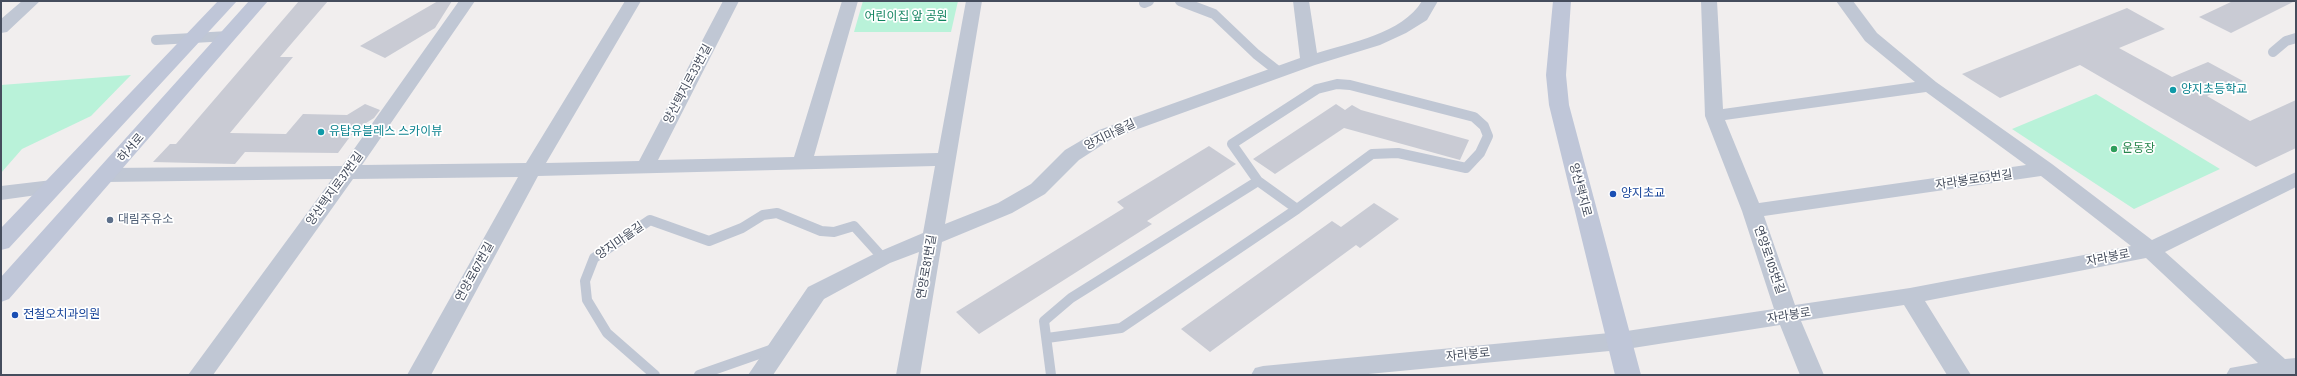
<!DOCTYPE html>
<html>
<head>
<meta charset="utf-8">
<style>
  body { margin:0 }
  #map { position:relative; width:2297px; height:376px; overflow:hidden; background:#f1eeee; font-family:"Fira Sans Condensed",sans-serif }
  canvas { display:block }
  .frame { position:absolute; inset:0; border:2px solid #454d5d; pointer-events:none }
</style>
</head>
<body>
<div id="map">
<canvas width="2297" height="376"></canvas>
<div class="frame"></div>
</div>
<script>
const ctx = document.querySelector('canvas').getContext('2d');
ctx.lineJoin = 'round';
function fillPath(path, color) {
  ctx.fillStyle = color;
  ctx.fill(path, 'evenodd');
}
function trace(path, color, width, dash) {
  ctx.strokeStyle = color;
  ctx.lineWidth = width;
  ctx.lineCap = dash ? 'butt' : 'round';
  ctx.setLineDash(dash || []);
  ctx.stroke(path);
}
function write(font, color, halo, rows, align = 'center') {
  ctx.font = font + ' "Fira Sans Condensed","Noto Sans KR",sans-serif';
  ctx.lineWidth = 3.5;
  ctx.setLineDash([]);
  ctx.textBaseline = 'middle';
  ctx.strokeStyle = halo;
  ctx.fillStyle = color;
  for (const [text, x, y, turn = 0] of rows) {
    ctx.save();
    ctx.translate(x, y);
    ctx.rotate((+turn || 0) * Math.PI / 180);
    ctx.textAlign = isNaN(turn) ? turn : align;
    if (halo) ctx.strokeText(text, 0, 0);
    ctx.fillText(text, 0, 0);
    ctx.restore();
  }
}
const green = new Path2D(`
  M863 1H958L951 32H854Z
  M131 75 91 116 22 149 1 173V85Z
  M2096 94 2220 169 2134 209 2012 129Z`);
const building = new Path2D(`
  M299 1H328L280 57H293L230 133 286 134 303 114 347 115 365 104 380 110 374 118 355 130 338 153 245 152 235 164 153 162 170 144H176Z
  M438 1H452L435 28 385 58 360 46Z
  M2233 1H2295L2231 33 2199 17Z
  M2127 8 2165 29 2119 48 2172 77 2208 62 2243 81 2207 96 2250 121 2296 100V148L2256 167 2080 65 2000 98 1962 74Z
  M1336 104 1345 110 1352 105 1361 110 1469 140 1460 160 1344 128 1275 174 1253 159Z
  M1209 146 1236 164 1147 221 1152 224 979 334 956 312 1124 208 1117 202Z
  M1374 203 1399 219 1360 248 1356 245 1210 352 1181 329 1332 221 1341 227Z`);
const lane = new Path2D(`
  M1180 1 1214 14 1256 54 1279 72
  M1144 3 1149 1
  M156 40 229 36
  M2273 52 2286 41 2296 38
  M1047 338 1121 328 1297 209 1372 154 1398 153 1466 168 1480 153 1488 136 1484 126 1474 117 1350 85 1337 84 1317 89 1232 144 1258 181
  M655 375 607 333 587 300 585 281 594 258 650 220 709 241 742 228 763 215 777 213 821 231 834 232 854 226 883 258
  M699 375 776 348
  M1051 375 1044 321 1071 298 1258 181 1297 209`);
const street = new Path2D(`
  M22 1H40L7 32 1 33V19Z
  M459 1H475L362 165 526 163 625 1H641L546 163 639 161 723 1H739L658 160 794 157 842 1H858L814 156 938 153 966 1H982L945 224 998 203 1031 184 1065 150 1099 130 1300 58 1293 1H1309L1317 53C1351 42 1402 34 1422 1H1438L1427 20 1406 33 1380 45 1315 65 1113 138 1079 160 1045 194 1012 213 942 242 920 375H896L919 252 890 263 824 299 773 375H748L808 287 876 253 923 233 935 166 538 176 431 375H407L518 177 353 179 213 375H188L332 179 107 182 100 180 97 175 100 170 107 168 342 166Z
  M1701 1H1717L1723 109 1915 82 1865 41 1836 1H1853L1877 33 1936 82 2052 164 2152 240 2296 172V187L2165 252 2285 359 2296 358V375H2226L2230 368 2258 363 2146 258 1925 301 1971 375H1947L1904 305 1801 321 1824 375H1800L1780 325 1620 350 1358 375H1251L1255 368 1263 366 1620 332 1774 309 1742 211 1705 116ZM1926 92 2026 165 1759 203 1725 120ZM2041 176 2131 246 1910 288 1795 305 1764 216Z
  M52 180 59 182 62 187 59 192 1 200V186Z`);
const secondary = new Path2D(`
  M218 1H237L9 248 1 250V228Z
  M249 1H268L9 299 1 302V277Z
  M1553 1H1571L1566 75 1569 105 1641 375H1615L1549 105 1546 75Z`);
const markers = [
  [2173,90,4,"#0f9aa8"],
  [321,132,4,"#0f9aa8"],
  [2114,149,4,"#2e9e5b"],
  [1613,194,4,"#1a4fb4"],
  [110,220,4,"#5c6f8a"],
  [15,315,4,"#1a4fb4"]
];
const parkNames = [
  ["어린이집 앞 공원",906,17]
];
const streetNames = [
  ["양산택지로33번길",688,84,-62],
  ["양지마을길",1110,135,-26],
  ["하서로",131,148,-49],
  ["자라봉로63번길",1974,180,-8],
  ["양산택지로37번길",335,189,-54],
  ["양산택지로",1580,190,75],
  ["양지마을길",620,241,-35],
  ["자라봉로",2108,258,-11],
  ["연양로105번길",1769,260,71],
  ["연양로81번길",927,267,-80],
  ["연양로67번길",475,272,-61],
  ["자라봉로",1789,316,-9],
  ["자라봉로",1468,355,-5]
];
const cultureNames = [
  ["양지초등학교",2181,90],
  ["유탑유블레스 스카이뷰",329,132]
];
const leisureNames = [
  ["운동장",2122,149]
];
const transitNames = [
  ["양지초교",1621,194],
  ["전철오치과의원",23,315]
];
const serviceNames = [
  ["대림주유소",118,220]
];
fillPath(green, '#b9f2d9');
fillPath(building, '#c9cbd4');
trace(lane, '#c0c7d4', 10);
fillPath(street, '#c0c7d4');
fillPath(secondary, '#bfc6d8');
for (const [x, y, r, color] of markers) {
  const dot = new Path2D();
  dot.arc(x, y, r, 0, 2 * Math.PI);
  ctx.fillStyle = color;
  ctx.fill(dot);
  trace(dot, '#fff', 1.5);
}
write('12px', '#11835f', '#fff', parkNames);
write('12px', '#454d5d', '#fff', streetNames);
write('12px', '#0d838f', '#fff', cultureNames, 'left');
write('12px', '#27864d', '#fff', leisureNames, 'left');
write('12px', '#164399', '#fff', transitNames, 'left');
write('12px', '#4e5e75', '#fff', serviceNames, 'left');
</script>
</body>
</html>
